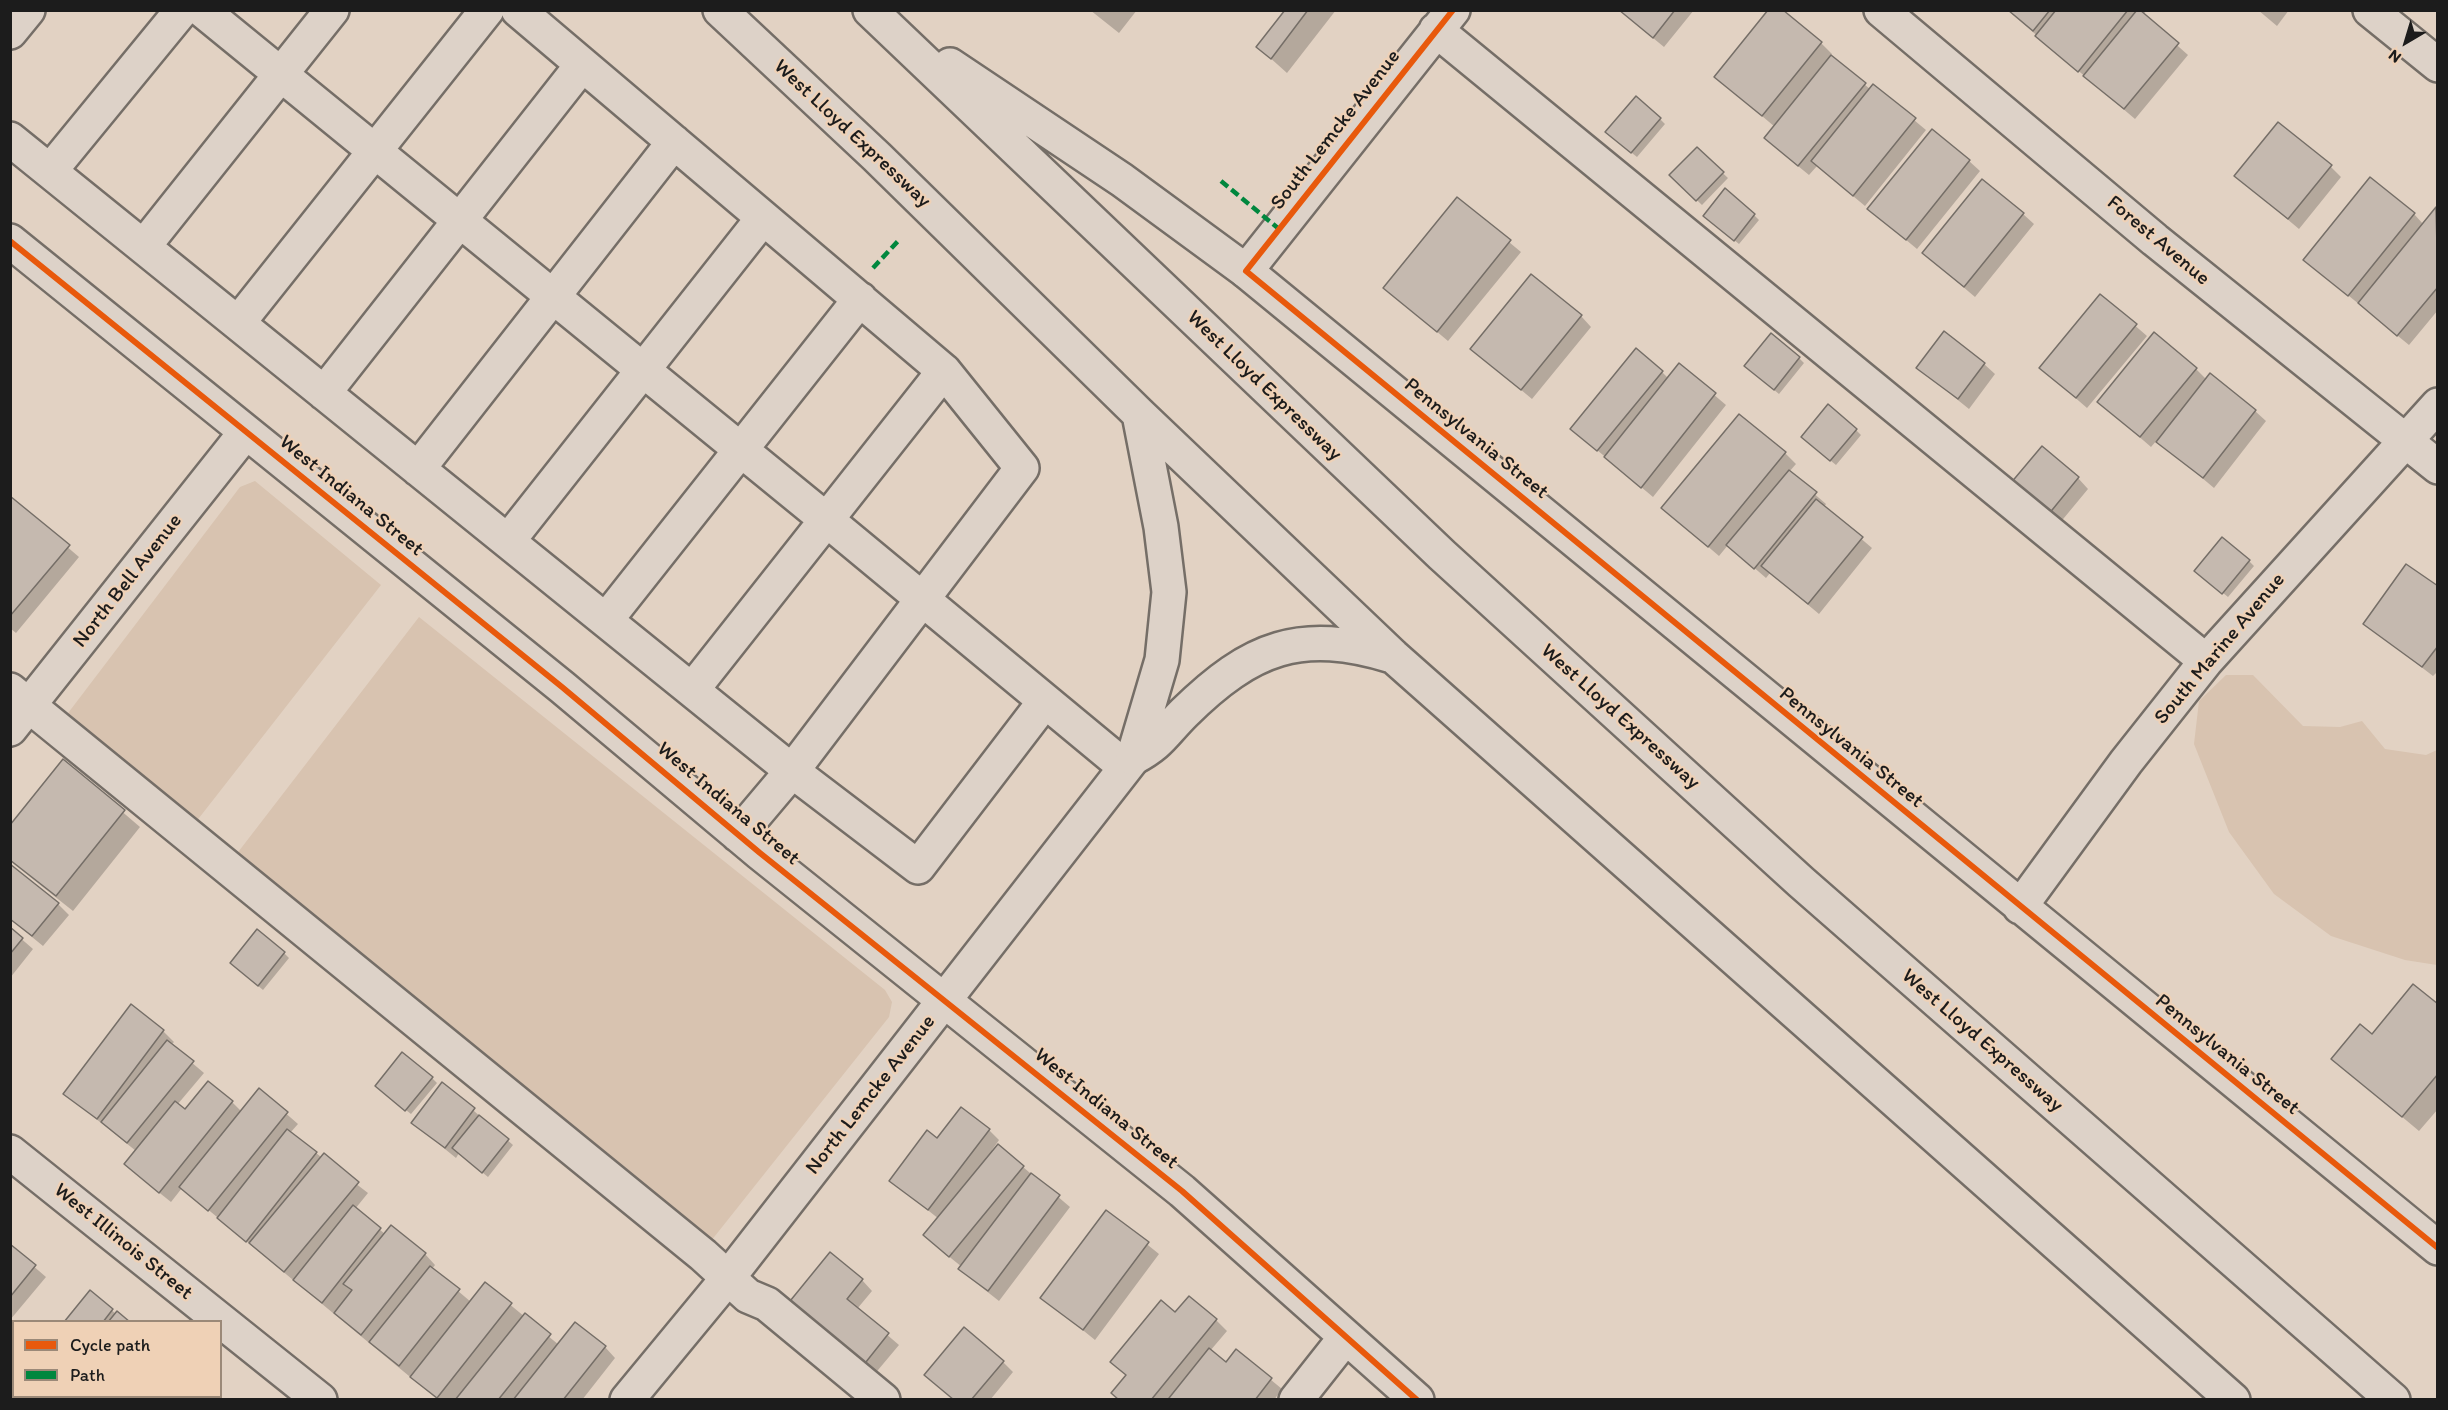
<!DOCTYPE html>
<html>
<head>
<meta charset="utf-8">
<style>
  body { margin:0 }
  #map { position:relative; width:2448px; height:1410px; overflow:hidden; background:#e2d2c3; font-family:Itim,sans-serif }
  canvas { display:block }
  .frame { position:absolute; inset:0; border:12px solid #1c1c1c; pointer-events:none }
  .legend { position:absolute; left:12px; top:1320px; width:210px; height:78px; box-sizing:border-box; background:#efd1b6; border:2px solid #9b8978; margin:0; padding:8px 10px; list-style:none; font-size:18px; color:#1c1c1c }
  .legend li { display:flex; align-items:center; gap:12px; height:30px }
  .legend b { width:30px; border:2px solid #9b8978 }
  .north { position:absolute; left:2376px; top:12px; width:60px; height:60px; -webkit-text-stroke:4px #efd1b6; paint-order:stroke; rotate:218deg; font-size:16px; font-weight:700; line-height:24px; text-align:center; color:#1c1c1c }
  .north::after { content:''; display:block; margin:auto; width:21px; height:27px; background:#1c1c1c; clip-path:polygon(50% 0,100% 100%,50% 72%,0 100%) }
</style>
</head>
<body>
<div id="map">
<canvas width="2448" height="1410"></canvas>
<div class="frame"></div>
<ul class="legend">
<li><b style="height:8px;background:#e8590c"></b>Cycle path</li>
<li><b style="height:8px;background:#00873e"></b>Path</li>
</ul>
<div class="north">N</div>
</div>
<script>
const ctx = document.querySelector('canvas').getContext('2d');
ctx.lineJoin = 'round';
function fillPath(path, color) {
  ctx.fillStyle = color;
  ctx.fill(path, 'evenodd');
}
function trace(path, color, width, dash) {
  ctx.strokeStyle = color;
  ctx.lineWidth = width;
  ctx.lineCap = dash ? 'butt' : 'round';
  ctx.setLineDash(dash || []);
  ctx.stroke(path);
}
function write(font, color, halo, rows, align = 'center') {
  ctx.font = font + ' Itim,sans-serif';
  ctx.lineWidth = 4.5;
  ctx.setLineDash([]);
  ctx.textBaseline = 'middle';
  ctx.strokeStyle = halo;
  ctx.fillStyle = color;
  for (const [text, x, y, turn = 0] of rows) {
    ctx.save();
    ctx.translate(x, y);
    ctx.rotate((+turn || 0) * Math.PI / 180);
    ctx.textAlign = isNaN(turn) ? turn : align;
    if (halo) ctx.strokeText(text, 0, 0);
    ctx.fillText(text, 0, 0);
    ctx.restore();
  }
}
const green = new Path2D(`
  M255 481 381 585 192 827 62 721 240 487Z
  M419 617 885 990 892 1002 889 1017 707 1246 232 860Z
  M2226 675H2253L2303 726 2340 727 2362 721 2385 749 2426 755 2437 750V965L2405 960 2331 936 2274 894 2229 832 2194 744 2199 701Z`);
const shadow = new Path2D(`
  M1090 10H1137L1119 33Z
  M1286 10H1336L1287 73 1258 47Z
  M1619 10H1694L1664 47Z
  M2007 10H2147L2143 15 2188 55 2135 119Z
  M2258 10H2289L2277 26Z
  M1821 43 1832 54 1830 56 1870 89 1873 86 1926 130 1865 206 1817 166 1809 175 1776 148 1766 138 1775 127 1716 77Z
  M1660 119 1665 124 1637 157 1612 137Z
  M1697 149 1728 178 1702 205 1671 175Z
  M1969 161 1980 171 1917 249 1869 209Z
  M2331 167 2341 177 2299 229 2236 176Z
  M1457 199 1521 252 1448 341 1385 288Z
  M2437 210 2438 310 2409 345 2305 260 2414 214 2424 225Z
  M2023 214 2034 224 1975 297 1935 263Z
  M1754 215 1759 220 1739 244 1710 220Z
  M2101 296 2147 336 2087 408 2041 368Z
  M1581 316 1591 327 1532 399 1472 349Z
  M1799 358 1804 363 1779 394 1751 371Z
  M1984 364 1995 374 1969 409 1918 368Z
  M1679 365 1726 405 1653 497 1572 429 1662 372 1668 378Z
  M2196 369 2207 380 2255 411 2266 421 2214 488 2157 440 2151 447 2099 402Z
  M1856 430 1861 435 1836 465 1808 442Z
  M1785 453 1796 464 1789 472 1826 504 1824 507 1872 548 1819 614 1770 573 1766 578 1728 545 1719 556 1663 508Z
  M2078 478 2088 489 2059 524 2023 494Z
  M10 498 79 557 16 633 10 628Z
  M2249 561 2254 566 2228 597 2201 575Z
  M2438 588V671L2433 676 2365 624Z
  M63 761 140 827 73 911 10 861V827Z
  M58 904 69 915 43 946 10 919Z
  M10 929 33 949 10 978Z
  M284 953 289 958 263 990 237 968Z
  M2438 1005V1109L2419 1131 2333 1059 2372 1036Z
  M131 1006 163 1031 174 1042 171 1045 204 1073 177 1105 185 1111 232 1102 242 1112 259 1090 298 1124 290 1133 368 1193 355 1209 385 1234 425 1254 435 1265 432 1269 471 1302 485 1284 559 1345 605 1347 615 1358 582 1400H438L182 1188 171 1202 136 1174 126 1164 136 1151 65 1094Z
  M432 1078 437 1083 411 1114 382 1091Z
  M443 1084 513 1145 488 1177 459 1153 456 1158 413 1123Z
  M989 1130 999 1140 992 1150 1023 1167 1070 1207 999 1301 971 1279 960 1269 962 1267 936 1246 939 1219 891 1181 938 1140Z
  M1107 1212 1159 1254 1095 1340 1042 1297Z
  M10 1246 46 1277 10 1320Z
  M862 1280 872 1291 857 1309 899 1345 873 1376 799 1317Z
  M90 1292 116 1314 128 1322H66Z
  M1175 1314 1216 1320 1227 1331 1210 1351 1226 1364 1236 1351 1282 1389 1274 1400H1120L1127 1376 1112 1362Z
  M1003 1362 1013 1372 990 1400H954Z
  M14 1396H152L150 1400H10Z`);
const building = new Path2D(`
  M1285 10H1308L1271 59 1256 47Z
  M1619 10H1675L1653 38Z
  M1768 10H1783L1822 42 1762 116 1714 77Z
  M2008 10H2050L2033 31Z
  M2056 10H2128L2078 72 2035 36Z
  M2137 10H2140L2179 43 2124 109 2083 76Z
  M1831 55 1866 83 1798 166 1764 138Z
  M1873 84 1916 118 1853 196 1811 161Z
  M1636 96 1661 118 1631 153 1605 132Z
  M2278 122 2332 165 2288 219 2234 176Z
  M1932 129 1970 160 1906 240 1867 209Z
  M1697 147 1724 172 1696 201 1669 175Z
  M2370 177 2415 213 2348 296 2303 260Z
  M1982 179 2024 213 1964 287 1922 253Z
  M1725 188 1755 214 1734 241 1703 216Z
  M1457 197 1511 240 1437 332 1383 288Z
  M2436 207 2438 287 2397 336 2358 303Z
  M1531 274 1582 315 1521 390 1470 349Z
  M2100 294 2137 324 2076 398 2039 368Z
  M1944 331 1985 363 1958 399 1916 368Z
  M2154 332 2197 368 2140 437 2097 402Z
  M1771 333 1800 357 1774 390 1744 366Z
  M1636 348 1663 371 1597 451 1570 429Z
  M1679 363 1716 393 1641 488 1604 457Z
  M2210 373 2256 410 2203 478 2156 442Z
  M1828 404 1857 429 1830 461 1801 437Z
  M1739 414 1786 452 1708 547 1661 508Z
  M2042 446 2079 477 2048 515 2010 484Z
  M1789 470 1817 492 1754 569 1726 545Z
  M10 496 70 545 10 616Z
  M1816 499 1863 537 1808 604 1761 566Z
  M2222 537 2250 560 2222 594 2194 571Z
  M2406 564 2438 586V646L2422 667 2363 624Z
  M63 759 125 810 56 896 10 860V825Z
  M10 864 59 903 32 936 10 919Z
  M10 927 23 938 10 954Z
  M257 929 285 952 258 986 230 963Z
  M2413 984 2438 1004V1074L2402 1117 2331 1059 2360 1024 2372 1034Z
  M131 1004 164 1030 97 1119 63 1094Z
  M167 1040 194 1061 127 1143 101 1122Z
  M402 1052 433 1077 405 1111 375 1086Z
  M208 1081 233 1101 159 1193 124 1164 175 1101 185 1109Z
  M442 1082 475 1108 445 1148 411 1123Z
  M259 1088 288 1112 208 1211 179 1187Z
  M961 1107 990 1129 928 1210 889 1181 927 1130 937 1138Z
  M479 1115 509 1139 482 1173 452 1148Z
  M287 1129 317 1152 246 1242 217 1218Z
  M998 1144 1024 1166 949 1257 923 1235Z
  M324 1153 359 1182 284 1272 249 1243Z
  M1031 1173 1060 1195 988 1291 958 1269Z
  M353 1205 381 1228 322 1303 293 1280Z
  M1106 1210 1149 1242 1083 1330 1040 1298Z
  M391 1225 426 1253 361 1335 334 1313 352 1290 343 1284Z
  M10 1244 36 1265 10 1297Z
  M830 1252 863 1279 847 1299 889 1333 862 1367 786 1306Z
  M430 1266 460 1289 399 1366 369 1342Z
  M485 1282 512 1303 437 1398 410 1377Z
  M90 1290 113 1309 103 1322H64Z
  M1189 1296 1217 1319 1151 1400H1119L1111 1393 1126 1375 1110 1362 1161 1300 1175 1312Z
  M117 1311 130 1322H108Z
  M525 1313 551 1334 498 1400H455Z
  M575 1322 606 1346 563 1400H513Z
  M964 1327 1004 1361 971 1400H954L924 1375Z
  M1209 1348 1226 1362 1236 1349 1272 1378 1255 1400H1172L1169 1398Z
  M14 1383V1396H42L39 1400H10V1387Z
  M47 1396H88L86 1400H45Z
  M94 1396H133L131 1400H91Z`);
const minor = new Path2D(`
  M202 10 828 521 1125 767
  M518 10 944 371 1022 468 792 771 738 835
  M1453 10 1246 271 2438 1248
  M1881 10 2155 240 2438 467
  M2370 10 2438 65
  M1436 30 2206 661
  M10 32 28 10
  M10 139 792 771 918 867 1045 701
  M50 171 182 10
  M10 241 562 687 760 853 1182 1191 1417 1400
  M144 246 332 10
  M238 323 487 10
  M324 393 582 65
  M418 469 674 142
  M508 541 763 218
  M606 620 860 299
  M10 690 703 1255 748 1296 767 1304 883 1400
  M692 690 944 371
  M10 729 245 433
  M2020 907 2126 762 2206 661 2438 405
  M10 1152 320 1400
  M627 1400 727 1279 1133 758
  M1296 1400 1345 1338`);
const highway = new Path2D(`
  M720 10 877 157 1139 414 1393 656 2233 1400
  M870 10 1442 555 1801 882 2393 1400
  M950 65 1122 180 1246 271
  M1133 758 1162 660 1169 592 1161 527 1139 414
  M1133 758C1161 743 1163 734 1184 713 1251 647 1301 628 1392 656`);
const quiet = new Path2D(`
  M1221 181 1279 229
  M873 268 899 240`);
const cycleway = new Path2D(`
  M1453 10 1246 271 2438 1248
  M10 241 562 687 760 853 1182 1191 1417 1400`);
const streetNames = [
  ["South Lemcke Avenue",1336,130,-52],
  ["West Lloyd Expressway",852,134,43],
  ["Forest Avenue",2158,241,40],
  ["West Lloyd Expressway",1264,386,44],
  ["Pennsylvania Street",1476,439,39],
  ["West Indiana Street",351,496,39],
  ["North Bell Avenue",128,581,-52],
  ["South Marine Avenue",2220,649,-50],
  ["West Lloyd Expressway",1620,717,42],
  ["Pennsylvania Street",1851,748,39],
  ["West Indiana Street",728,804,40],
  ["West Lloyd Expressway",1982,1041,41],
  ["Pennsylvania Street",2227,1055,39],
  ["North Lemcke Avenue",871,1095,-52],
  ["West Indiana Street",1106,1109,39],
  ["West Illinois Street",123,1242,39]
];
fillPath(green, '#d8c3b0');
fillPath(shadow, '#0003');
fillPath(building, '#c5b9af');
trace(building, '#756e67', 1.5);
trace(minor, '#756e67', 38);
trace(highway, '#756e67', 38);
trace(minor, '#ddd2c8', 33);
trace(highway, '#ddd2c8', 33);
trace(quiet, '#00873e', 4.5, [9, 4.5]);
trace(cycleway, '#e8590c', 6);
write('21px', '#1c1c1c', '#efd1b6', streetNames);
</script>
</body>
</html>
